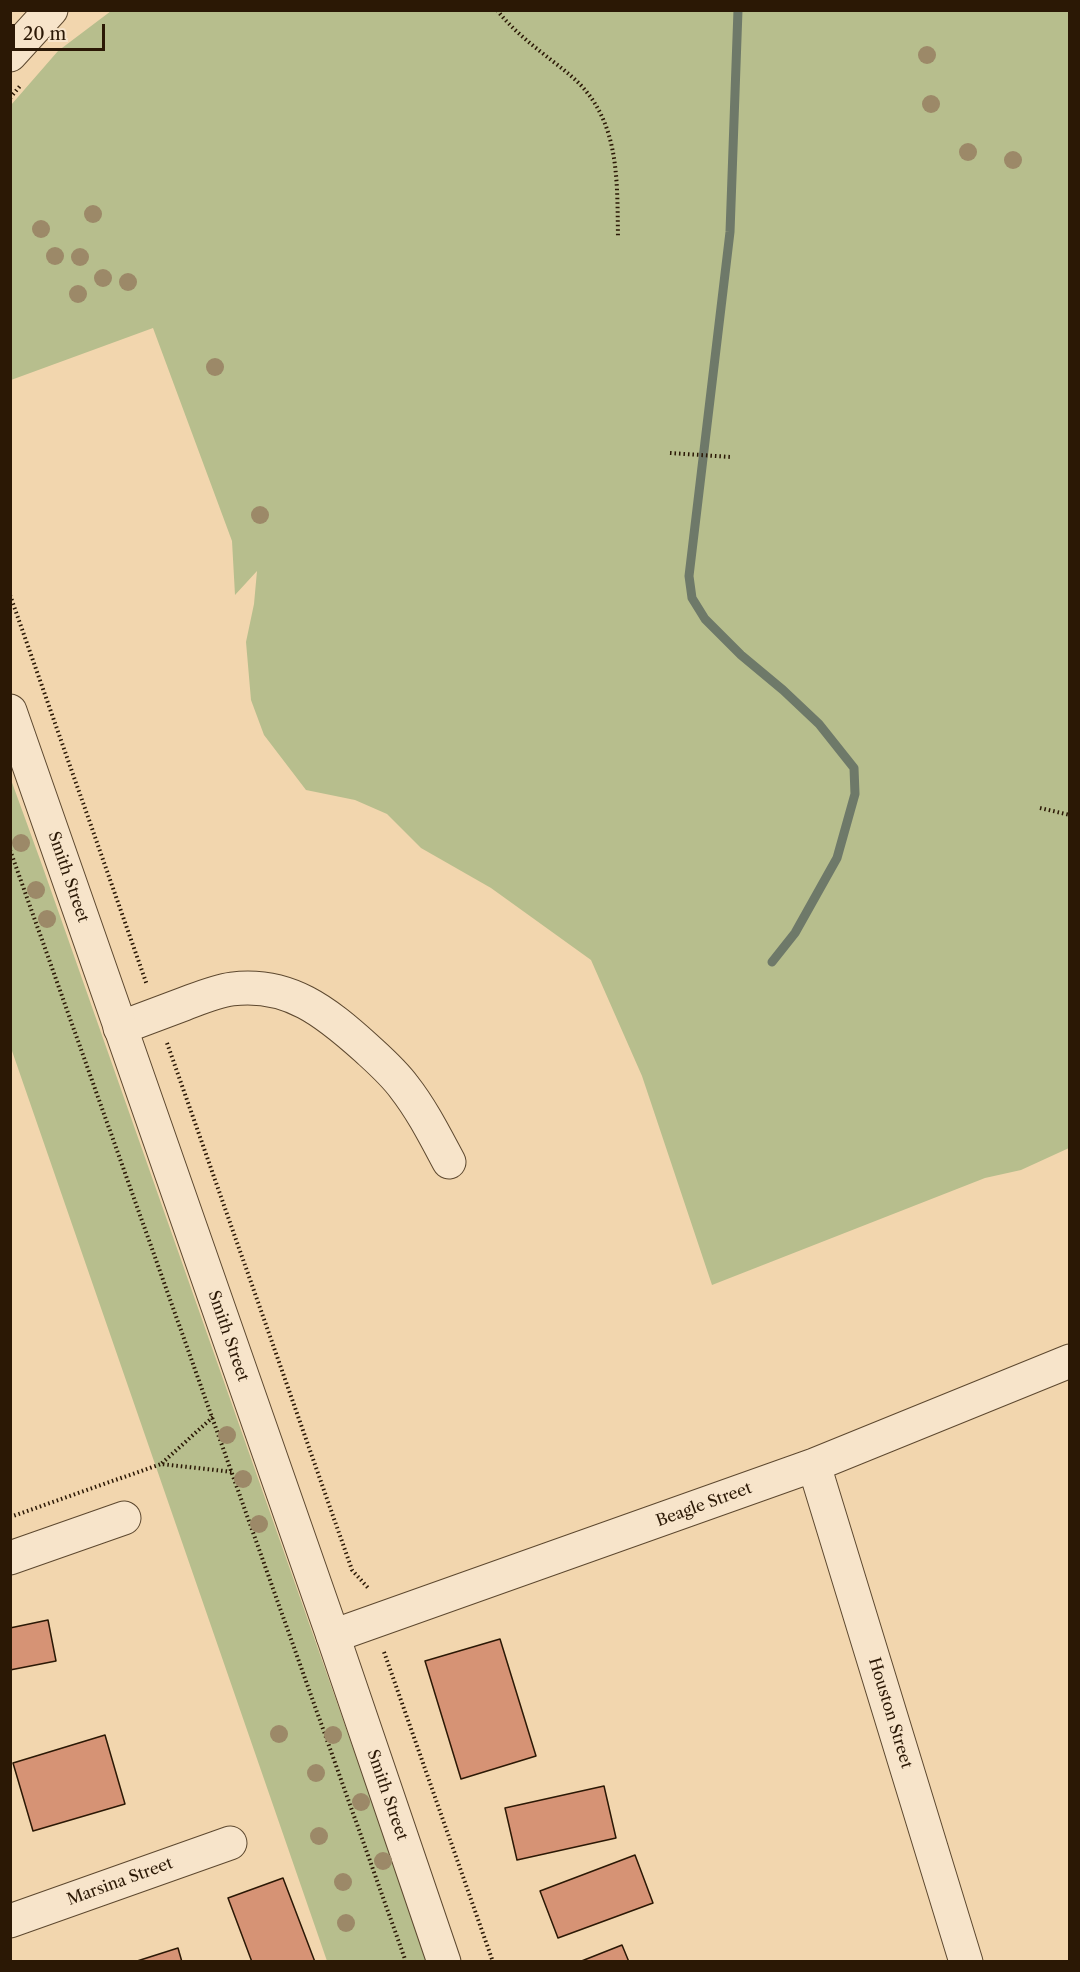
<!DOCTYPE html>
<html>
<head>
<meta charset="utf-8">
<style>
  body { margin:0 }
  #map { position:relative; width:1080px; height:1972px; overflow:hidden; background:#f2d6ae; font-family:"Libre Caslon Text",serif }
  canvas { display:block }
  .frame { position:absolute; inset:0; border:12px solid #2b1805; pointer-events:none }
  .scale { position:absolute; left:12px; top:24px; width:93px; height:27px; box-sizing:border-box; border:3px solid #2b1805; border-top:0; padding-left:8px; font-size:18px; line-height:21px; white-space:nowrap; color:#2b1805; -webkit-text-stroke:4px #f7e4ca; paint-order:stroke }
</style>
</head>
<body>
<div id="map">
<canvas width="1080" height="1972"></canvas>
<div class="frame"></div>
<div class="scale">20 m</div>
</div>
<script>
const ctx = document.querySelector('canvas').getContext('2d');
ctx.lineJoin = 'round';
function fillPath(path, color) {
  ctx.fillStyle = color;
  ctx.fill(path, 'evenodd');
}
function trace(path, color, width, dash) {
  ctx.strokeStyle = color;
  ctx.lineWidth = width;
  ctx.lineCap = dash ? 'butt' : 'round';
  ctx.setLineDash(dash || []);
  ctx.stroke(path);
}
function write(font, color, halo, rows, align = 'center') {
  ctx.font = font + ' "Libre Caslon Text",serif';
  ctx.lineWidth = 6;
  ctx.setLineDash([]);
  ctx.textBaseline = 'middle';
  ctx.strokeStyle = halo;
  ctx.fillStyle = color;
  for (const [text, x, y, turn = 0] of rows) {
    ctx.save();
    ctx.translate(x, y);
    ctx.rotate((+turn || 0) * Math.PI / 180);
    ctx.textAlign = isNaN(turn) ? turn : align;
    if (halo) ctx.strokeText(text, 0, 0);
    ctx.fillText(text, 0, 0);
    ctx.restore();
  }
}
const green = new Path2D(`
  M111 11H1069V1148L1021 1170 985 1178 712 1285 642 1076 591 960 491 888 421 848 387 814 355 800 306 790 264 735 251 700 246 642 254 604 257 571 235 595 232 541 153 328 11 380V105L58 51Z
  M10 777 42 865 428 1961H327L11 1048Z`);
const stream = new Path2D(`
  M738 10 730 232 689 576 692 598 705 619 741 655 783 690 819 724 854 768 855 794 837 858 795 933 772 962`);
const building = new Path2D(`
  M48 1620 56 1661 10 1670V1628Z
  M500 1639 536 1756 461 1779 425 1661Z
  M105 1735 125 1804 33 1831 13 1763Z
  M604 1786 616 1838 517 1860 505 1808Z
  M635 1855 653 1903 558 1938 540 1891Z
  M283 1878 315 1962H252L228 1898Z
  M622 1945 629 1962H579Z
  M178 1948 182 1962H134Z`);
const path = new Path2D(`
  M497 10C517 36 546 55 570 75 620 117 617 177 618 237
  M10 98 20 86
  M670 453 731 457
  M10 595 147 985
  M1040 808 1070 815
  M10 850 406 1962
  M167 1043 352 1570 369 1589
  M213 1417 161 1464 233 1472
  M10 1517 161 1464
  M384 1652 493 1962`);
const minor = new Path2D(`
  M120 1028C141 1020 163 1012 184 1004 200 998 216 991 232 989 289 982 326 1012 366 1048 379 1060 393 1072 404 1087 422 1110 435 1136 449 1162
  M814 1465 966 1962
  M10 1558 124 1518
  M333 1636 814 1465 1070 1361
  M10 1921 230 1843`);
const tertiary = new Path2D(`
  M10 55 51 10
  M10 711 333 1636 444 1962`);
const trees = [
  [927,55],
  [931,104],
  [968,152],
  [1013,160],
  [93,214],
  [41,229],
  [55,256],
  [80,257],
  [103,278],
  [128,282],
  [78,294],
  [215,367],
  [260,515],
  [21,843],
  [36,890],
  [47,919],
  [227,1435],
  [243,1479],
  [259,1524],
  [279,1734],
  [333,1735],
  [316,1773],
  [361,1802],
  [319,1836],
  [383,1861],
  [343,1882],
  [346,1923]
];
const streetNames = [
  ["Smith Street",68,877,71],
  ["Smith Street",228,1336,71],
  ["Beagle Street",704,1505,-20],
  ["Houston Street",890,1713,73],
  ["Smith Street",387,1795,71],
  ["Marsina Street",120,1882,-20]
];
fillPath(green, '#b7be8d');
trace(stream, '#6e7969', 9);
fillPath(building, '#d69375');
trace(building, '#2b1805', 1.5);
trace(minor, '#5d482f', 35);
trace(tertiary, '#5d482f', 35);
trace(path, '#2b1805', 4, [1.5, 3]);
trace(minor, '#f7e4ca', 33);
trace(tertiary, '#f7e4ca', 33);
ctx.fillStyle = '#9c8968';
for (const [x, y] of trees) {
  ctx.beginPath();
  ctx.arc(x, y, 9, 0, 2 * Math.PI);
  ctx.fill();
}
write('16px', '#2b1805', '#f7e4ca', streetNames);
</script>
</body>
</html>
